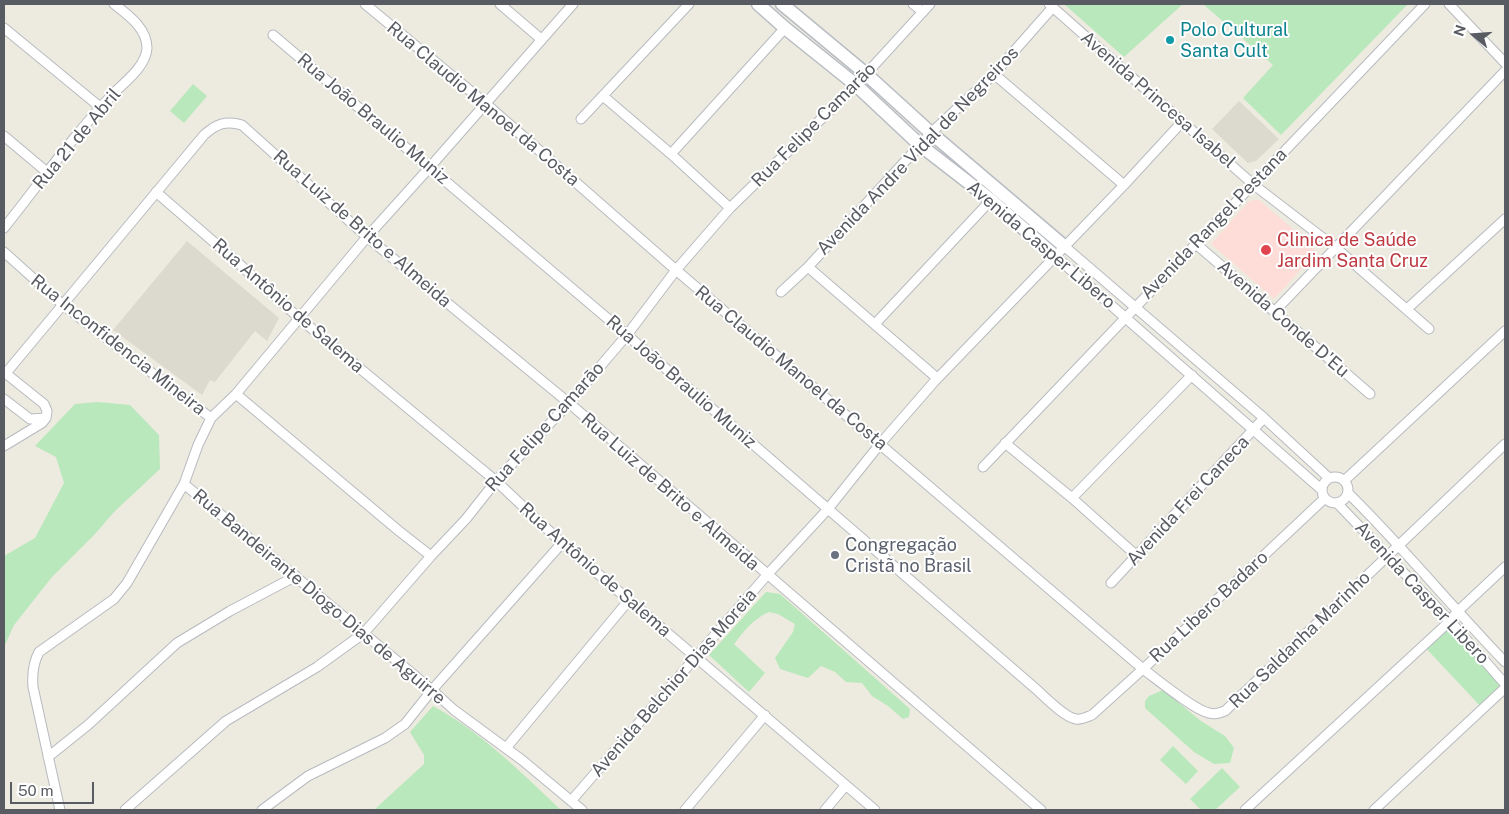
<!DOCTYPE html>
<html>
<head>
<meta charset="utf-8">
<style>
  body { margin:0 }
  #map { position:relative; width:1509px; height:814px; overflow:hidden; background:#edebdf; font-family:"Public Sans",sans-serif }
  canvas { display:block }
  .frame { position:absolute; inset:0; border:5px solid #585c62; pointer-events:none }
  .north { position:absolute; left:1449px; top:10px; width:50px; height:50px; -webkit-text-stroke:4px #fff; paint-order:stroke; rotate:288deg; font-size:14px; font-weight:700; line-height:20px; text-align:center; color:#585c62 }
  .north::after { content:''; display:block; margin:auto; width:18px; height:22px; background:#585c62; clip-path:polygon(50% 0,100% 100%,50% 72%,0 100%) }
  .scale { position:absolute; left:10px; top:782px; width:84px; height:22px; box-sizing:border-box; border:2px solid #585c62; border-top:0; padding-left:6px; font-size:15px; line-height:18px; white-space:nowrap; color:#585c62; -webkit-text-stroke:4px #fff; paint-order:stroke }
</style>
</head>
<body>
<div id="map">
<canvas width="1509" height="814"></canvas>
<div class="frame"></div>
<div class="north">N</div>
<div class="scale">50 m</div>
</div>
<script>
const ctx = document.querySelector('canvas').getContext('2d');
ctx.lineJoin = 'round';
function fillPath(path, color) {
  ctx.fillStyle = color;
  ctx.fill(path, 'evenodd');
}
function trace(path, color, width, dash) {
  ctx.strokeStyle = color;
  ctx.lineWidth = width;
  ctx.lineCap = dash ? 'butt' : 'round';
  ctx.setLineDash(dash || []);
  ctx.stroke(path);
}
function write(font, color, halo, rows, align = 'center') {
  ctx.font = font + ' "Public Sans",sans-serif';
  ctx.lineWidth = 4;
  ctx.setLineDash([]);
  ctx.textBaseline = 'middle';
  ctx.strokeStyle = halo;
  ctx.fillStyle = color;
  for (const [text, x, y, turn = 0] of rows) {
    ctx.save();
    ctx.translate(x, y);
    ctx.rotate((+turn || 0) * Math.PI / 180);
    ctx.textAlign = isNaN(turn) ? turn : align;
    if (halo) ctx.strokeText(text, 0, 0);
    ctx.fillText(text, 0, 0);
    ctx.restore();
  }
}
const education = new Path2D(`
  M1239 101 1279 139 1256 161 1248 163 1212 129Z
  M187 241 279 318 267 341 255 331 215 382 210 380 202 395 113 330Z`);
const medical = new Path2D(`
  M1254 200H1259L1314 247V253L1310 259 1274 299 1211 244 1248 202Z`);
const green = new Path2D(`
  M1064 4H1183L1124 57Z
  M1203 4H1408L1281 135 1243 98 1273 65Z
  M193 84 207 96 184 123 170 111Z
  M98 402 130 405 159 435 160 469 114 512 95 534 52 577 14 625 4 647V556L35 538 64 483 56 457 35 446 75 404Z
  M766 592 780 594 910 709 909 717 903 719 888 706 872 696 862 683 846 682 835 672 821 666 808 678 780 669 775 658 793 632 795 624 778 614 769 612C753 619 744 631 734 644L765 673 749 692 709 655Z
  M1448 622 1505 685 1483 709 1423 645Z
  M1163 690 1201 721 1225 736 1234 748 1230 763 1214 764 1194 752 1145 708V701L1149 696Z
  M433 706C481 732 522 773 561 810H374L424 764V755L410 732Z
  M1173 746 1198 771 1186 784 1160 760Z
  M1222 768 1240 787 1215 810H1201L1190 799Z`);
const street = new Path2D(`
  M365 4 485 103 676 270 1143 669C1158 680 1194 710 1209 713 1215 715 1219 713 1225 711L1505 444
  M500 4 541 39
  M913 4 923 12
  M1049 4 1254 185 1336 248 1429 329
  M1449 4 1505 63
  M4 28 100 107
  M273 35 627 335 1036 689C1045 697 1064 717 1076 719 1081 720 1087 717 1092 715L1143 669 1325 498
  M994 74 1124 185
  M603 96 671 154 730 208
  M581 119 689 4
  M4 136 48 173
  M671 154 785 28
  M156 192 237 262 299 318 496 481 562 543 875 810
  M4 228C40 183 74 134 114 93 126 81 146 66 147 48 147 28 128 15 114 4
  M1196 244 1370 394
  M1064 246 1264 418 1329 478
  M4 252 63 305 211 418
  M1055 256 1322 490
  M808 267 937 378
  M781 292 808 267 931 133 994 74 1053 7
  M1407 309 1505 219
  M1275 311 1505 71
  M875 324 991 200
  M4 372 44 404 47 411 46 418 42 423 4 446
  M6 373 204 135C216 124 226 120 242 125L367 237 569 403 1041 810
  M236 394 399 531 431 556
  M4 399 30 419 46 418
  M1005 443 1072 498 1137 556
  M983 467C1129 312 1278 159 1425 4
  M1322 490a13 13 0 1 1 26 0a13 13 0 1 1-26 0Z
  M1345 480 1505 331
  M184 484 432 690 454 710 522 760 582 810
  M1348 493C1403 547 1452 607 1505 662
  M1072 498 1192 375
  M1337 503 1450 621 1505 684
  M1111 583 1264 418
  M506 748 629 600
  M48 757 88 725 177 643 230 611 296 576
  M571 801 767 575 828 509 880 444 934 382 1124 185 1182 122
  M60 810 33 687C32 674 33 663 39 652L114 599 127 583 184 484 198 445 211 418 236 394 367 237 430 167 573 4
  M125 810 226 721 317 667 364 633 431 556 466 519 496 481 569 403 627 335 676 270 730 208 856 85 930 4
  M262 810 308 776 385 738 405 724 432 690 562 543
  M685 810 765 715
  M825 810 846 785
  M1245 810 1450 621 1457 612 1505 567
  M1374 810 1505 688`);
const secondary = new Path2D(`
  M758 4 785 28 856 85 920 145 991 200 1055 256
  M782 4 865 73 931 133 1064 246`);
const markers = [
  [1170,40,5,"#0f9aa8"],
  [1266,250,6,"#e0444e"],
  [835,555,5,"#6b7280"]
];
const cultureNames = [
  ["Polo Cultural",1180,30],
  ["Santa Cult",1180,51]
];
const streetNames = [
  ["Avenida Princesa Isabel",1158,100,41],
  ["Rua Claudio Manoel da Costa",483,104,40],
  ["Rua João Braulio Muniz",373,119,40],
  ["Rua Felipe Camarão",814,125,-45],
  ["Rua 21 de Abril",77,139,-50],
  ["Avenida Andre Vidal de Negreiros",918,151,-46],
  ["Avenida Rangel Pestana",1214,224,-46],
  ["Rua Luiz de Brito e Almeida",362,229,41],
  ["Avenida Casper Libero",1041,245,40],
  ["Rua Antônio de Salema",288,306,41],
  ["Avenida Conde D'Eu",1283,319,41],
  ["Rua Inconfidencia Mineira",118,345,38],
  ["Rua Claudio Manoel da Costa",791,368,40],
  ["Rua João Braulio Muniz",681,382,41],
  ["Rua Felipe Camarão",545,427,-48],
  ["Rua Luiz de Brito e Almeida",670,492,41],
  ["Avenida Frei Caneca",1188,501,-47],
  ["Rua Antônio de Salema",595,570,41],
  ["Avenida Casper Libero",1422,593,47],
  ["Rua Bandeirante Diogo Dias de Aguirre",319,597,40],
  ["Rua Libero Badaro",1209,607,-43],
  ["Rua Saldanha Marinho",1300,640,-44],
  ["Avenida Belchior Dias Moreia",674,683,-49]
];
const healthNames = [
  ["Clinica de Saúde",1277,240],
  ["Jardim Santa Cruz",1277,261]
];
const worshipNames = [
  ["Congregação",845,545],
  ["Cristã no Brasil",845,566]
];
fillPath(education, '#dcdace');
fillPath(medical, '#feddd8');
fillPath(green, '#b8e8bb');
trace(street, '#b7bac0', 11);
trace(secondary, '#b8bcc3', 15);
trace(street, '#fff', 9);
trace(secondary, '#fff', 12);
for (const [x, y, r, color] of markers) {
  const dot = new Path2D();
  dot.arc(x, y, r, 0, 2 * Math.PI);
  ctx.fillStyle = color;
  ctx.fill(dot);
  trace(dot, '#fff', 2);
}
write('18px', '#0d838f', '#fff', cultureNames, 'left');
write('18px', '#585c62', '#fff', streetNames);
write('18px', '#be3a42', '#fff', healthNames, 'left');
write('18px', '#5b616d', '#fff', worshipNames, 'left');
</script>
</body>
</html>
